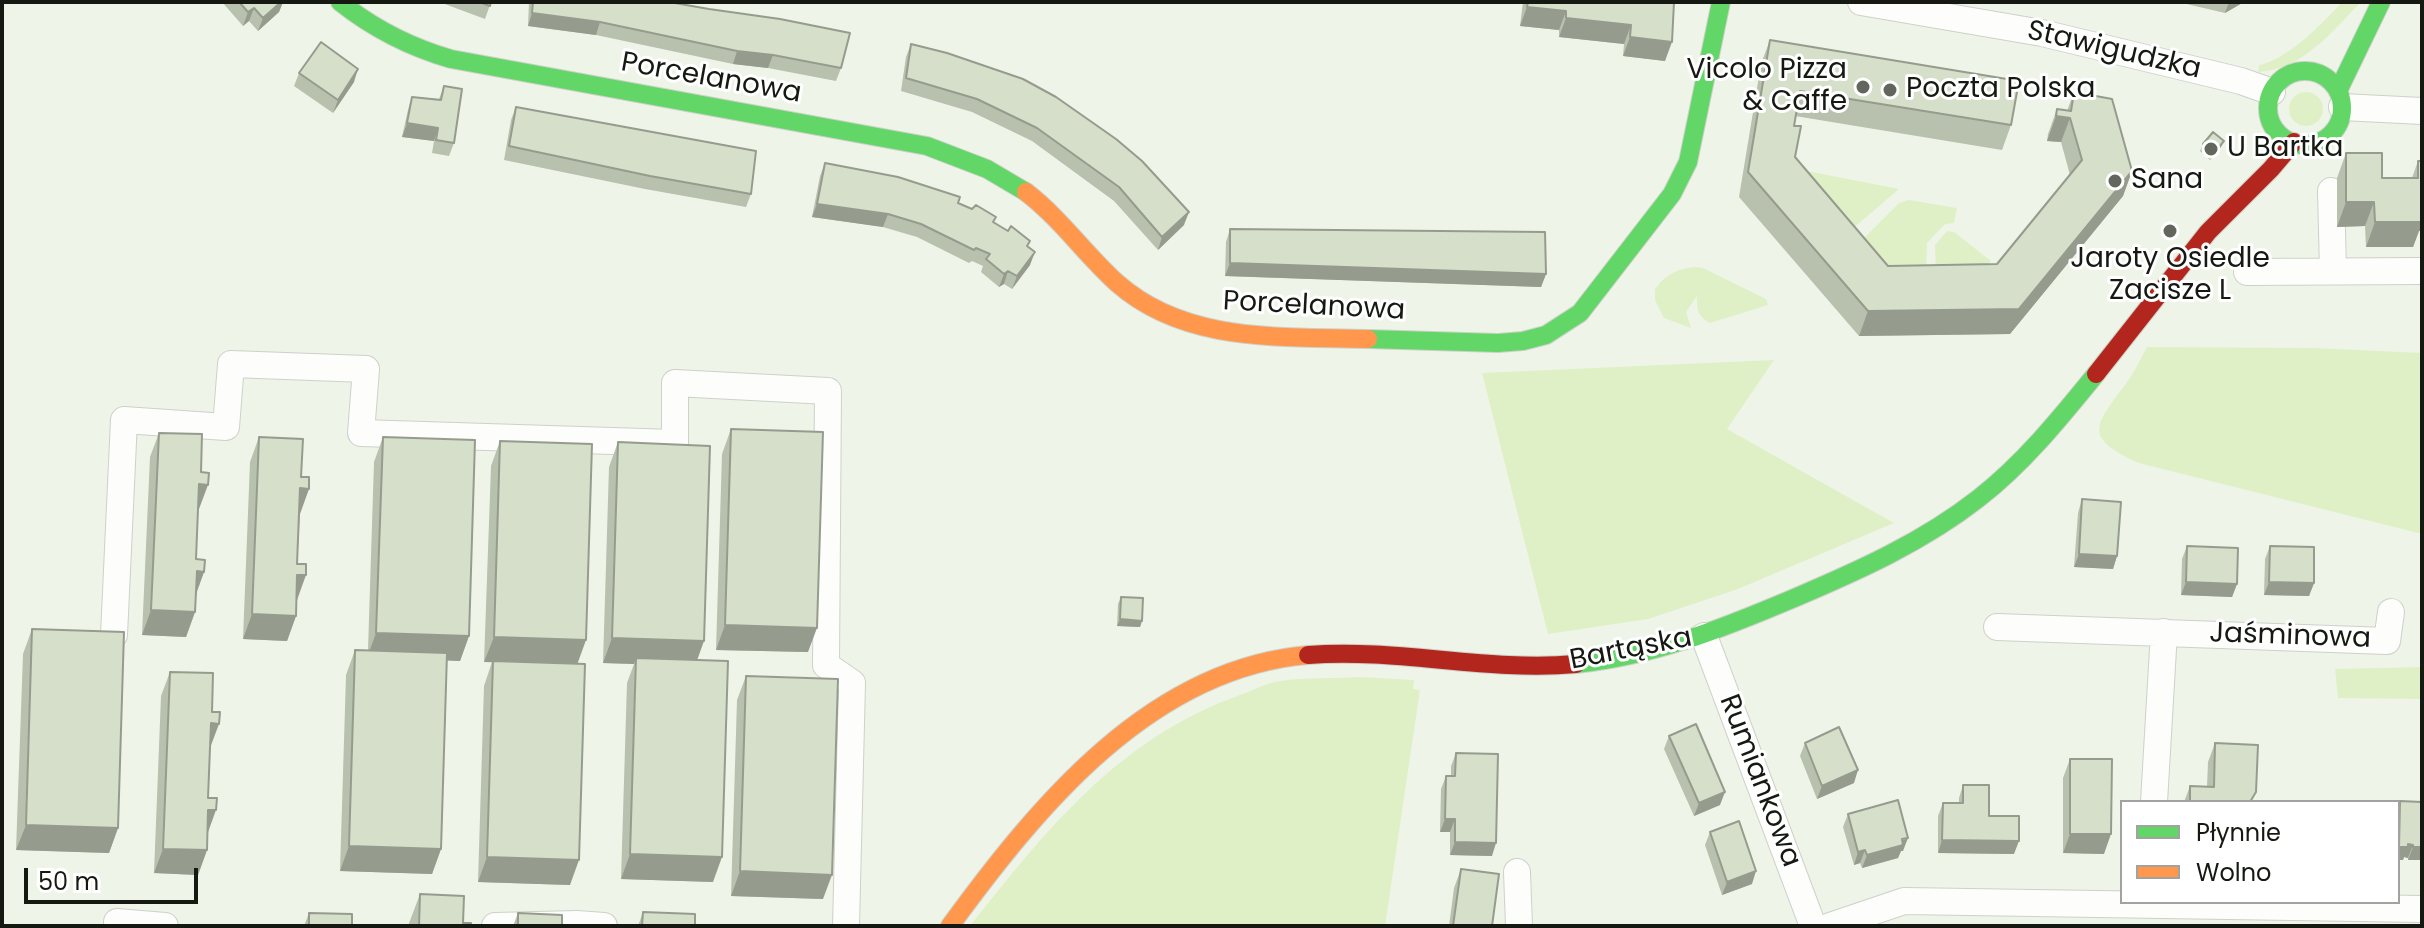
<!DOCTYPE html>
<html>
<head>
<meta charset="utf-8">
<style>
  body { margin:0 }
  #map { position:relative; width:2424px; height:928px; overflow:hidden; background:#eff4e9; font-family:Poppins,sans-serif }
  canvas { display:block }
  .frame { position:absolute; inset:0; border:4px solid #161912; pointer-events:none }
  .legend { position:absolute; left:2120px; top:800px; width:280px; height:104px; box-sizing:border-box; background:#fff; border:2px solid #a2a3a0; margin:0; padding:10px 14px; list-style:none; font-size:24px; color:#161912 }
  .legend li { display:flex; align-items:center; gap:16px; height:40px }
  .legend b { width:40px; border:2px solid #a2a3a0 }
  .scale { position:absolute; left:24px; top:868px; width:174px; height:36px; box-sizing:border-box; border:4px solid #161912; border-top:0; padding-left:10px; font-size:24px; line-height:28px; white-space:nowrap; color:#161912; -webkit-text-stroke:6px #fff; paint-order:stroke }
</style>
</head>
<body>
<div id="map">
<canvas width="2424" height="928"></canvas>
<div class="frame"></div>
<ul class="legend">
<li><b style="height:10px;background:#63d668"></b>Płynnie</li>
<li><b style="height:10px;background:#ff974d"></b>Wolno</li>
</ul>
<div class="scale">50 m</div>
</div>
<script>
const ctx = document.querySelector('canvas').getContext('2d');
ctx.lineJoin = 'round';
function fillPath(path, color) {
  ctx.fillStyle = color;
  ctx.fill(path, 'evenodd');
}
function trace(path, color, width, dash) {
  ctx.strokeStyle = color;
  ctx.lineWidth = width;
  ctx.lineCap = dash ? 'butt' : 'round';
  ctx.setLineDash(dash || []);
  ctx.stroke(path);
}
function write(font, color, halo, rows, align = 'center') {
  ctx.font = font + ' Poppins,sans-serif';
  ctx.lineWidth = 6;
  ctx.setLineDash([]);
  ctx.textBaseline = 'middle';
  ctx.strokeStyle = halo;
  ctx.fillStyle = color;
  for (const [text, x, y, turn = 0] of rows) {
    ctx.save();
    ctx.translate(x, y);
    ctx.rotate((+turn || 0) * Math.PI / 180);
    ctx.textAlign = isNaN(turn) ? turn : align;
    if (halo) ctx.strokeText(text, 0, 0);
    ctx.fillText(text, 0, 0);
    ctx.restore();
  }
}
const green = new Path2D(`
  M2342 2H2361C2331 33 2303 69 2258 72L2259 65C2287 60 2324 22 2342 2Z
  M2289 109a17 17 0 1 1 34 0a17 17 0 1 1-34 0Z
  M1807 171 1899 189 1850 231 1805 179Z
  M1909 200 1957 208 1954 223 1945 224 1927 243 1926 276 1898 277 1859 243 1899 203Z
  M1947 231 1954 232 1991 261 1983 272 1936 276 1935 245Z
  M1695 267 1703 268 1766 299 1768 305 1710 323C1697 316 1697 310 1697 296L1686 312 1691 328 1664 318 1655 300V289C1665 275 1678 268 1695 267Z
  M2147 347 2314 348 2422 353V534L2139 463C2083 438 2094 426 2125 385 2134 373 2140 360 2147 347Z
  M1774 360 1727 429 1894 523 1738 589 1648 619 1548 634 1482 373Z
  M2422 667V699L2338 698 2335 669Z
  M1359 677 1414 680 1413 689 1420 690 1385 926H970C1047 829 1119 738 1240 695 1252 691 1266 683 1280 681 1305 677 1333 679 1359 677Z`);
const street = new Path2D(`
  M1861 2 2042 33 2241 81 2272 92
  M2342 107 2422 111
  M2331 191 2333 271
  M2247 272 2422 271
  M1997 627 2387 641 2391 612
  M114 635 124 420 226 427 231 364 366 369 361 433 675 443V383L828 391 826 665 852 683 846 926
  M1704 636 1813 926
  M2154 802 2164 632
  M1517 872 1519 926
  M117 922 165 926
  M495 926 577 924 604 926
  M1830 926 1904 901 2422 909`);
const fast = new Path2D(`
  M340 2C374 29 409 47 451 59L927 146 987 169 1026 192
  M2268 108a37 37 0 1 1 74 0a37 37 0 1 1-74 0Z
  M2338 91 2381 2
  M1368 339 1498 343 1523 341 1546 335 1580 313 1672 194 1688 162 1721 2
  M1576 664C1653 656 1721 629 1792 599 1858 571 1923 542 1979 498 2024 463 2061 417 2096 374`);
const slow = new Path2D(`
  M1026 192C1061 219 1085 254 1117 283 1186 344 1282 336 1368 339
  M950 926C1037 807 1150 668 1308 655`);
const jam = new Path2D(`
  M2096 374 2208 232 2271 169 2294 142
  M1308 655C1398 648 1487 672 1576 664`);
const wall = new Path2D(`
  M222 2H283L279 12 258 31 249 21 243 26Z
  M442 2H491L485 19 442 3Z
  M529 2H669L841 68 836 81 768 68 733 64 596 35 528 26Z
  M1523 2H1674L1665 61 1623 56 1624 44 1559 37V30L1520 26Z
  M2178 2H2244L2225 13Z
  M1770 40 2011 125 2002 150 1795 116 1794 126 1795 157 1888 266 1997 264 2070 175 2061 142 2047 141 2048 134 2057 109 2067 111 2074 92 2132 171 2123 196 2010 334 1859 336 1739 197 1761 64Z
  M911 44 1184 225 1158 250 1114 201 1032 141 972 112 901 91 906 57Z
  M299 73 354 82 333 113 294 86Z
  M444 86 454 143 449 156 432 153 434 141 402 137 408 110 412 97 439 99Z
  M516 107 751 194 746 207 645 189 504 160 511 120Z
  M2203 144 2221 147 2210 160 2200 151Z
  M2346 153 2382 178H2412L2418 161H2422V231H2419L2413 247H2366L2365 226 2337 227V178Z
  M825 163 958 203 994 223 1028 246 1030 265 1012 289 1004 284 999 287 981 272 983 266 972 261 969 263 917 237 883 227 812 217 820 176Z
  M1230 229 1546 274 1541 287 1225 276 1226 242Z
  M731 429 808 652 716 650 722 454Z
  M159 433 199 509H198L196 559 204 572 196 595 195 612 186 637 142 635 150 457Z
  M259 437 300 514 297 564 296 616 287 641 243 639 250 462Z
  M383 437 469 636 460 661 447 660 441 849 432 874 340 871 346 675 355 650H368L374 462Z
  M500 441 577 664 570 885 478 882 484 686 492 662H484L491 466Z
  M618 442 697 660 713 882 621 879 627 683 634 664 603 663 609 467Z
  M2082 499 2117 556 2113 569 2074 567 2078 513Z
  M2187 546 2237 584 2232 597 2181 595 2182 559Z
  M2270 546 2314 583 2309 596 2264 595 2265 559Z
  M1121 597 1142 621 1140 627 1117 626 1118 604Z
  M32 629 118 828 109 853 16 850 23 654Z
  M170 672 210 748 207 850 198 875 154 873 161 696Z
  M746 676 823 899 731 896 737 700Z
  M1669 736 1720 805 1694 816 1664 749Z
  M1805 743 1854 783 1817 799 1800 756Z
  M2215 743 2253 802H2184L2190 786 2207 787 2208 762Z
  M1456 753 1492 856 1450 855V832H1440L1441 789 1446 776H1451V766Z
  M2070 759 2104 854 2063 853V778Z
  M1963 785 1989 816 2014 854 1938 853V816L1943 803H1959V798Z
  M2400 801 2422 860H2408V858L2404 857 2403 860H2398V808Z
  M1848 814 1903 851H1901L1898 858 1862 868 1860 863 1854 865 1843 827Z
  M1710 832 1752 884 1722 895 1705 845Z
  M1461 869 1492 926H1449L1454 888Z
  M420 894 463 923 471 926H408Z
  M643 912 642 926H638Z
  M309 913 352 926H304Z
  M518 913 562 926H513Z`);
const shadedWall = new Path2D(`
  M281 2H283L279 12 258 31 263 18Z
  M2229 2H2244L2225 13Z
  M1527 7 1566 11 1559 30 1520 26Z
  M254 8 249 21 243 26 248 12Z
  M532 13 600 22 596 35 528 26Z
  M1566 18 1631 25 1624 44 1559 37Z
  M1630 37 1672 42 1665 61 1623 56Z
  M737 51 773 55 768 68 733 64Z
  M358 69 354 82 333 113 338 100Z
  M2056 116 2070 118 2061 142 2047 141Z
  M407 123 438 128 434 141 402 137Z
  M2224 141 2221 147 2210 160 2213 154Z
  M2132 171 2123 196 2010 334 1859 336 1868 311 2019 309Z
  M2346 202H2374L2365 226 2337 227Z
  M817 204 888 214 883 227 812 217Z
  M2422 206V231H2419L2413 247H2366L2375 222Z
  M1189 212 1184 225 1158 250 1162 237Z
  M1035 252 1030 265 1012 289 1017 276Z
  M1230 263 1546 274 1541 287 1225 276Z
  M1008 271 1004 284 999 287 1004 274Z
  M199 484 208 485 199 509H190Z
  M300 488 309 489 300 514 291 513Z
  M2079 554 2117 556 2113 569 2074 567Z
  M197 571 204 572 195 596Z
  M297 575H306L297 600Z
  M2186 582 2237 584 2232 597 2181 595Z
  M2269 582 2314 583 2309 596 2264 595Z
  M151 610 195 612 186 637 142 635Z
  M252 614 296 616 287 641 243 639Z
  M1120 619 1142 621 1140 627 1117 626Z
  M725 625 817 628 808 652 716 650Z
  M376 633 469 636 460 661 367 658Z
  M494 637 586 640 577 665 484 662Z
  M612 638 704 641 695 666 636 658 634 664 603 663Z
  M211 723 219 724 210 748H202Z
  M1858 770 1854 783 1817 799 1822 786Z
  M1725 792 1720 805 1694 816 1699 803Z
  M208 810H216L207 835Z
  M1445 819H1455L1450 832H1440Z
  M26 825 118 828 109 853 16 850Z
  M2070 834H2111L2104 854 2063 853Z
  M1908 838 1903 851H1901L1898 858 1862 868 1867 855Z
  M1942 840 2019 841 2014 854 1938 853Z
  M1455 842 1496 843 1492 856 1450 855Z
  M2408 844 2413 845 2408 858 2404 857 2403 860H2398L2399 847Z
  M349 846 441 849 432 874 340 871Z
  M2413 847H2422V860H2408Z
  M163 849 207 850 198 875 154 873Z
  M1865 850 1860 863 1854 865 1858 852Z
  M630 854 722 857 713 882 621 879Z
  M487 857 579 860 570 885 478 882Z
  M740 871 832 875 823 899 731 896Z
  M1756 871 1752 884 1722 895 1727 882Z`);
const building = new Path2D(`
  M239 2H281L263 18 254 8 248 12Z
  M479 2H491L490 6Z
  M533 2H669L709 9 780 19 850 33 841 68 773 55 737 51 600 22 532 13Z
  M1528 2H1674L1672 42 1630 37 1631 25 1566 18V11L1527 7Z
  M1770 40 2019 81 2011 125 1800 91 1794 126H1801L1795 157 1888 266 1997 264 2082 160 2070 118 2056 116 2057 109 2071 111 2074 92 2112 99 2132 171 2019 309 1868 311 1748 172Z
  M321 42 358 69 338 100 299 73Z
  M911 44 947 53 1023 79 1056 97 1116 139 1142 161 1189 212 1162 237 1119 187 1037 128 977 99 906 78Z
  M444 86 462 89 454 143 436 140 438 128 407 123 412 97 441 100Z
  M516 107 756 151 751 194 650 176 509 146Z
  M2213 132 2224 141 2213 154 2203 144Z
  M2346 153H2382V178H2418V161H2422V222H2375L2374 202H2346Z
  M825 163 898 177 960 197 958 203 972 209 976 205 996 217 993 222 1008 231 1011 226 1030 241 1027 246 1035 252 1017 276 1008 271 1004 274 986 259 990 254 976 248 974 250 921 224 888 214 817 204Z
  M1230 229 1545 232 1546 274 1230 263Z
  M731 429 823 432 817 628 725 625Z
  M159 433 202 434 201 472 209 473 208 485 199 484 196 559 205 560 204 572 197 571 195 612 151 610Z
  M259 437 303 439 301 477H309V489L300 488 297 564H306V575H297L296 616 252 614Z
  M383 437 475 440 469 636 376 633Z
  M500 441 592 444 586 640 494 637Z
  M618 442 710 446 704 641 612 638Z
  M2082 499 2121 502 2117 556 2079 554Z
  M2187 546 2238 548 2237 584 2186 582Z
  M2270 546 2314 547V583L2269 582Z
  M1121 597 1143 598 1142 621 1120 619Z
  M32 629 124 632 118 828 26 825Z
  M355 650 447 653 441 849 349 846Z
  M636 658 728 661 722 857 630 854Z
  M493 661 585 664 579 860 487 857Z
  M170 672 213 673 212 712H220L219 724 211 723 208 798H217L216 810H208L207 850 163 849Z
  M746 676 838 679 832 875 740 871Z
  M1696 724 1725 792 1699 803 1669 736Z
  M1839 727 1858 770 1822 786 1805 743Z
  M2215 743 2258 745 2256 792 2250 802H2190V786L2214 787Z
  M1456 753 1498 754 1496 843 1455 842V819H1445L1446 776H1455Z
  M2070 759H2112L2111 834H2070Z
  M1963 785H1989V816H2019V841L1942 840 1943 803H1963Z
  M1898 800 1908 838 1902 839 1903 845 1867 855 1865 850 1858 852 1848 814Z
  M2400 801 2422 802V847H2413V845L2408 844V847H2399Z
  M1739 821 1756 871 1727 882 1710 832Z
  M1461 869 1499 874 1492 926H1453Z
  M420 894 464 896 463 923H471V926H419Z
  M643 912 695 914V926H642Z
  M309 913 352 914V926H309Z
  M518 913 562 915V926H518Z`);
const markers = [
  [1863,87,8,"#62665d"],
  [1890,90,8,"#62665d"],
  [2211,149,8,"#62665d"],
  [2115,181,8,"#62665d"],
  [2170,231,8,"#62665d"]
];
const streetNames = [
  ["Stawigudzka",2114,51,13],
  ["Porcelanowa",711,79,10],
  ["Porcelanowa",1314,307,3],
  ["Jaśminowa",2290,637,2],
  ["Bartąska",1631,650,-11],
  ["Rumiankowa",1759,781,69]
];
const poiNames = [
  ["Vicolo Pizza",1847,71,"right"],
  ["& Caffe",1847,103,"right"],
  ["Poczta Polska",1906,90],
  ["U Bartka",2227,149],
  ["Sana",2131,181],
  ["Jaroty Osiedle",2170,260,"center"],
  ["Zacisze L",2170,292,"center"]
];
fillPath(green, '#dff0c6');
trace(street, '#cdd1c9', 28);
trace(fast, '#cdd1c9', 20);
trace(slow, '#cdd1c9', 20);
trace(jam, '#cdd1c9', 20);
trace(street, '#fdfdfc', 26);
trace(fast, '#63d668', 18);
trace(slow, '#ff974d', 18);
trace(jam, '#b3261e', 18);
fillPath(wall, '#b8c0ae');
fillPath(shadedWall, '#969c8d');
fillPath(building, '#d6dfca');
trace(building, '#969c8d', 2);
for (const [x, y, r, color] of markers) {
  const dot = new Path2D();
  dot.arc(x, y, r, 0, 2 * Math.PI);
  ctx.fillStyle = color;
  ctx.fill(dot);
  trace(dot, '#fff', 3);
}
write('28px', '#161912', '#fff', streetNames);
write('28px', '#161912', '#fff', poiNames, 'left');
</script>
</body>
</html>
